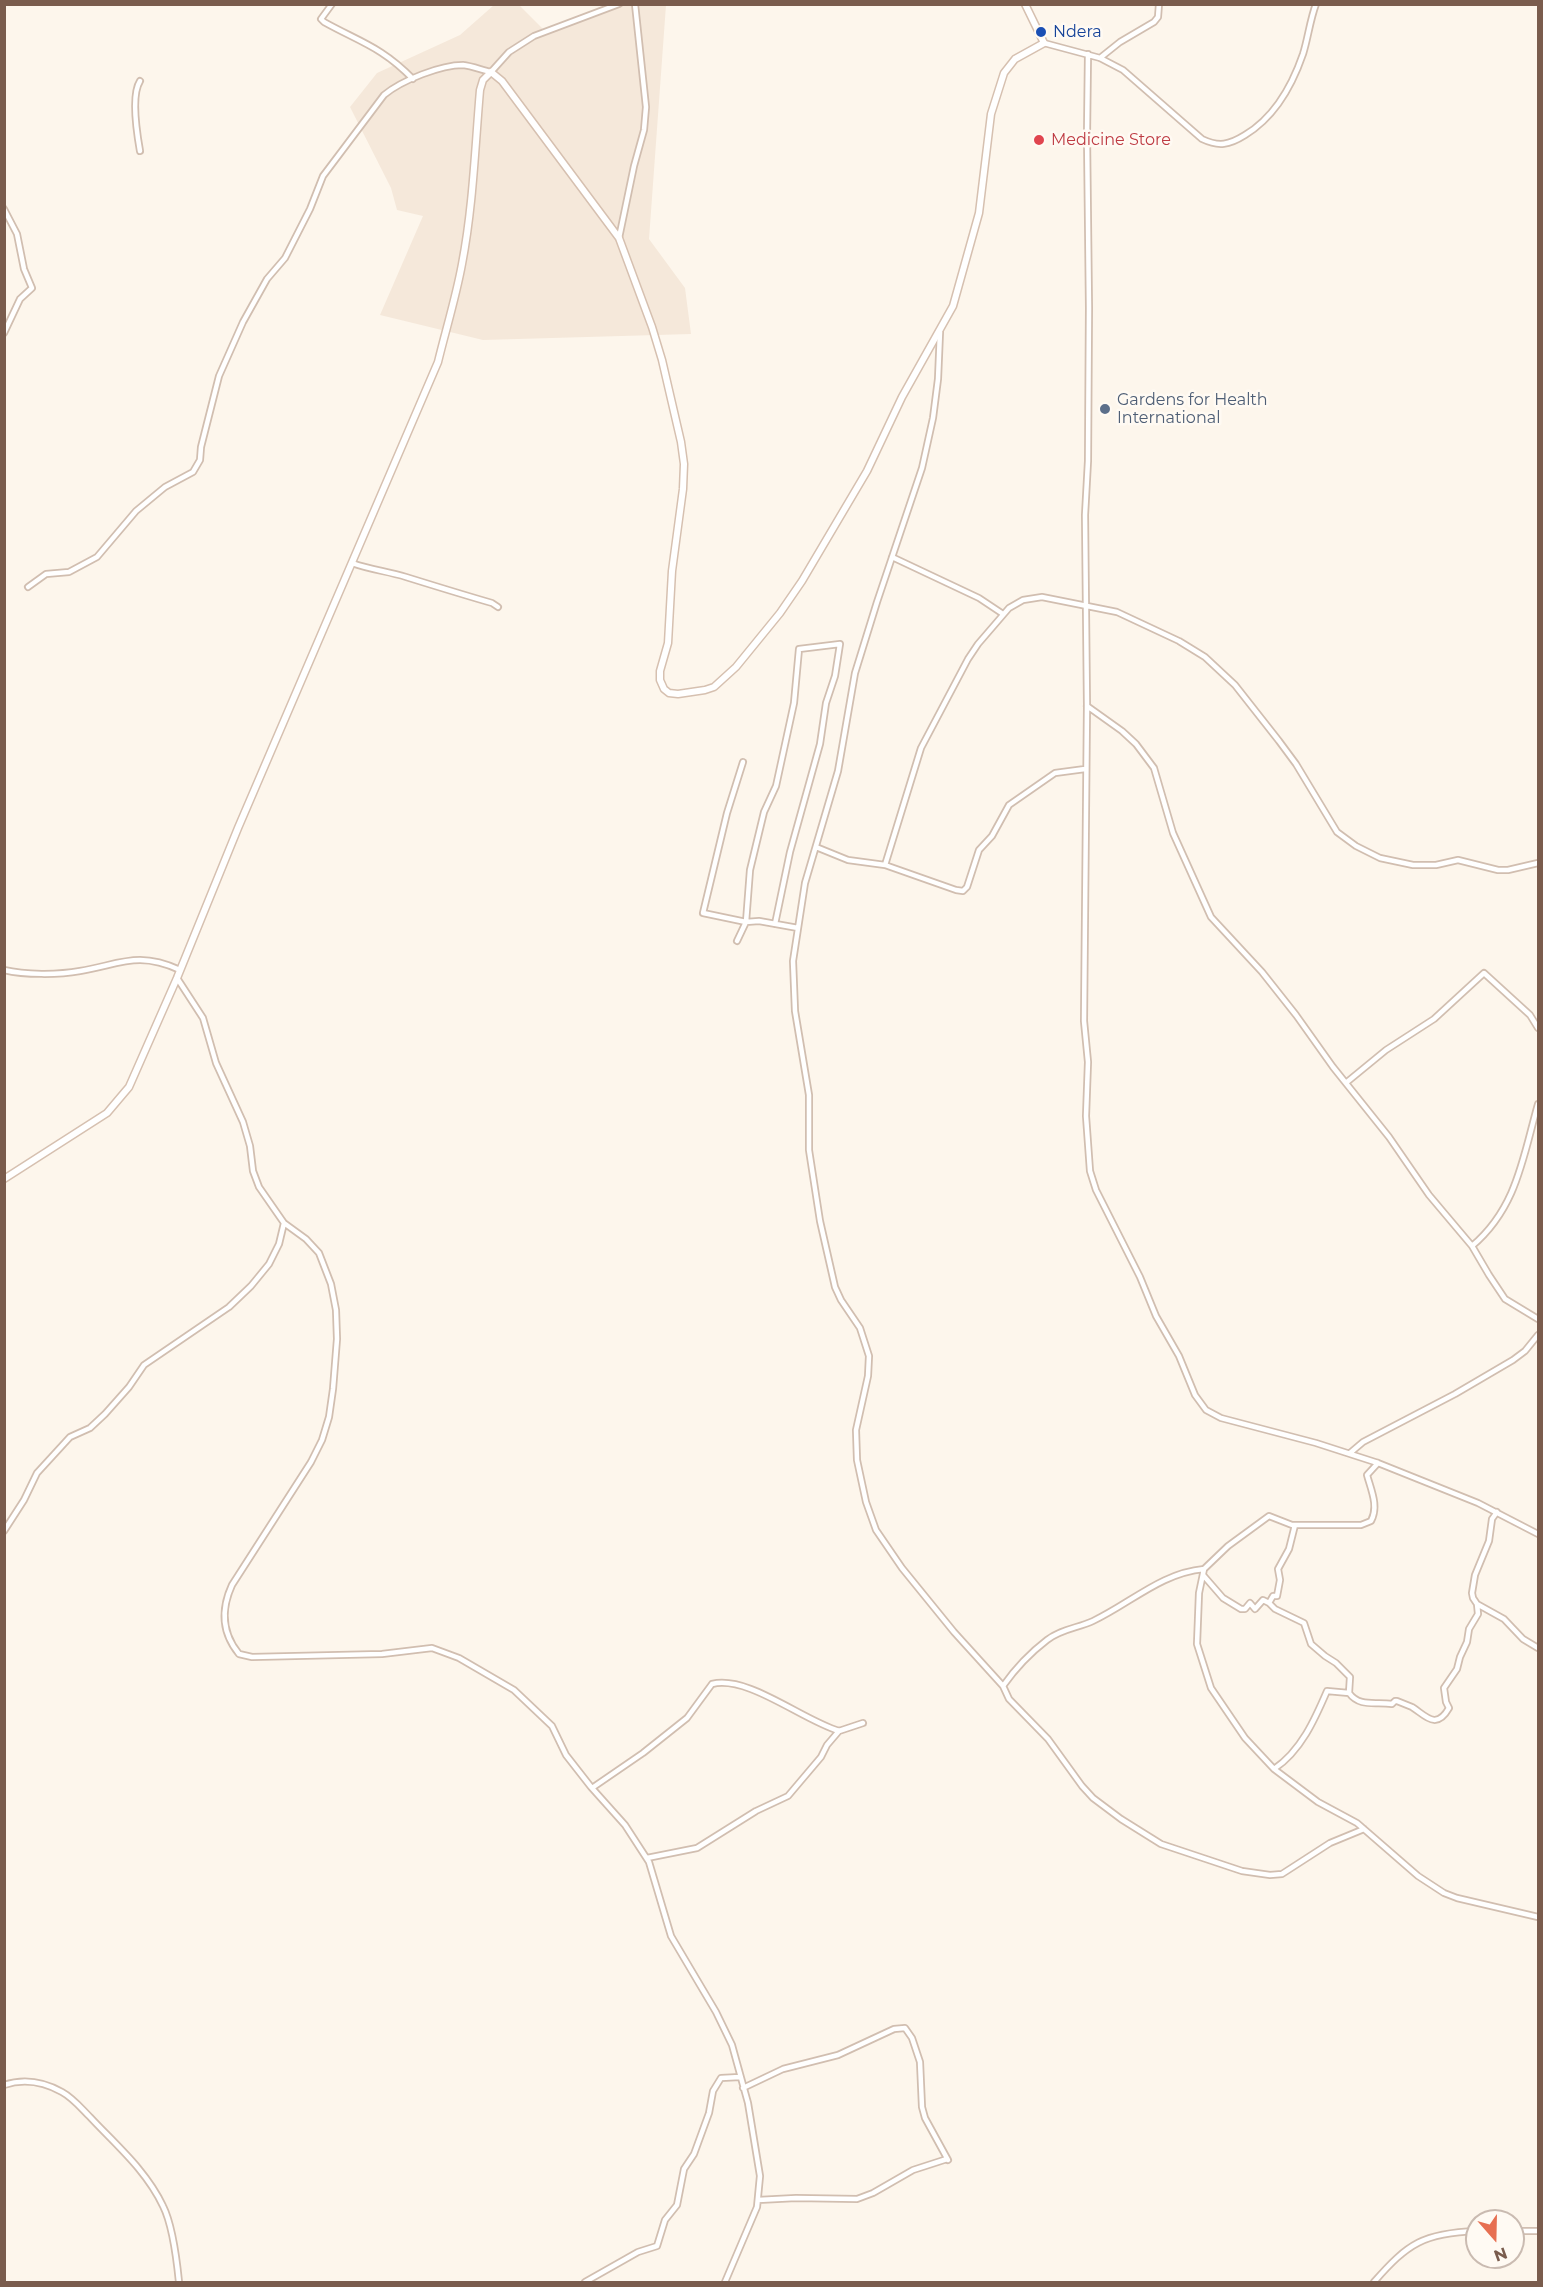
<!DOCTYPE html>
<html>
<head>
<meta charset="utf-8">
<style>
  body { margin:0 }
  #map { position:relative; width:1543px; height:2287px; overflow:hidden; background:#fdf6ec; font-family:Montserrat,sans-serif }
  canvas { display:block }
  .frame { position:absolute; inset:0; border:6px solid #7a5c4d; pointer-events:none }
  .north { position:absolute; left:1465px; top:2209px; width:60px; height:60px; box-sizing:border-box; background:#fffaf3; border:2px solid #cabbb1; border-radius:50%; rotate:160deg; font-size:16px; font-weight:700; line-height:24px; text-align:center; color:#7a5c4d }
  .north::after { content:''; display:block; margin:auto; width:21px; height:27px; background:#e76f51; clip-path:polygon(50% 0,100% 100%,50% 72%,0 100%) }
</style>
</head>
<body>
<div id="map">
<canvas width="1543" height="2287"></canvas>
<div class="frame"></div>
<div class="north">N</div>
</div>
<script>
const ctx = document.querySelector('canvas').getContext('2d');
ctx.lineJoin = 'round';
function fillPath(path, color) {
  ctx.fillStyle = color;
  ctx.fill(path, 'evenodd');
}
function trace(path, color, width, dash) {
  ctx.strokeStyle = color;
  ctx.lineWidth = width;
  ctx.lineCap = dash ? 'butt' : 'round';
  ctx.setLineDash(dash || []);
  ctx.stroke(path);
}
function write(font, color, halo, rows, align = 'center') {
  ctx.font = font + ' Montserrat,sans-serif';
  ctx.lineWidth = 5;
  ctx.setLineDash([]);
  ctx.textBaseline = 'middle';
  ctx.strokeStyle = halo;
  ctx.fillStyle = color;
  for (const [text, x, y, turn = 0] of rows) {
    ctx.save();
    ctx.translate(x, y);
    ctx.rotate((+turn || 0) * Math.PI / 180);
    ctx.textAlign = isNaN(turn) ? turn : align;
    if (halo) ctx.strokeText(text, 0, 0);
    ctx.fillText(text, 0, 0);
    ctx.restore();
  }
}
const residential = new Path2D(`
  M494 5H519L546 32 616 5H666L649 239 685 288 691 334 483 340 380 315 423 216 397 210 391 188 350 107 377 73 460 35Z`);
const minor = new Path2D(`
  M332 4 321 19 324 22C360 42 382 47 413 79
  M1044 43 1100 58 1123 70 1202 139C1219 147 1229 145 1245 135 1275 117 1292 86 1303 54 1308 38 1310 20 1316 4
  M1088 54 1087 135 1089 308 1088 461 1085 515 1087 706 1084 1021 1088 1062 1086 1116 1090 1171 1096 1190 1140 1277 1156 1316 1179 1356 1195 1395 1206 1410 1221 1418 1316 1443 1378 1463 1478 1503 1538 1534
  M1100 58 1120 42 1154 22 1158 17 1159 4
  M140 151C137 134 131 95 140 81
  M4 209 17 234 24 269 32 288 20 299 4 333
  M619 238 634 166 644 130 646 107 635 4
  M940 332 938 379 933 418 922 468 877 602 855 673 838 771 805 883 793 961 795 1011 809 1095V1150L820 1221 835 1287 841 1300 860 1328 869 1356 868 1376 856 1430 857 1460 866 1502 876 1530 902 1568 954 1632 1003 1686 1009 1699 1048 1739 1082 1786 1093 1798 1121 1819 1161 1844 1242 1871 1270 1875 1282 1874 1330 1843 1364 1829
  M892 557 979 598 1003 614
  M352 563C371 570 387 571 406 577 435 586 464 595 492 603L498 607
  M28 587 46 574 69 572 97 557 136 511 165 487 193 472 200 460 201 447 219 376 243 322 267 279 285 258 310 209 323 176 384 95C402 80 441 65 463 65 472 66 482 70 491 72L509 52 534 36 619 4
  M1087 706 1122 731 1136 744 1154 768 1173 833 1211 917 1262 972 1296 1015 1333 1067 1389 1137 1429 1195 1472 1246 1489 1275 1505 1299 1538 1319
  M743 762 727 813 703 913 746 922 759 921 798 928
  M816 847 848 860 885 865 956 890 963 891 967 887 979 850 992 836 1009 805 1055 773 1085 769
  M885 865 921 748 968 659 978 644 1009 608 1023 600 1042 597 1117 612 1179 641 1205 657 1235 685 1279 741 1296 764 1337 832 1356 846 1380 858 1413 865H1436L1458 860 1498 870H1508L1538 863
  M737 941 746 922 750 870 764 812 776 786 794 703 799 649 840 644 835 676 826 703 820 744 790 852 775 924
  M4 970C25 975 58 975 80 971 121 964 138 951 180 970
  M177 978 203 1018 216 1063 243 1122 250 1146 253 1171 259 1187 284 1223 306 1239 319 1253 331 1284 336 1310 337 1339 333 1389 329 1417 322 1440 311 1462 232 1585C221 1609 221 1632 239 1654L252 1657 382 1654 432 1648 459 1658 514 1690 552 1726 566 1755 591 1787 625 1825 649 1862 671 1936 716 2012 732 2045 748 2103 760 2176 757 2207 725 2282
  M1347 1082 1386 1050 1434 1019 1484 973 1530 1015 1538 1028
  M1472 1246C1517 1208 1523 1157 1538 1104
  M1350 1453 1363 1442 1455 1394 1513 1360 1525 1351 1538 1335
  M1378 1463 1367 1475C1371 1490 1379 1506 1371 1521L1361 1525H1292L1269 1516 1228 1546 1204 1569 1199 1593 1197 1644 1211 1688 1245 1738 1274 1769 1318 1802 1357 1823 1418 1876 1444 1893 1457 1898 1538 1917
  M1497 1512 1492 1519 1489 1541 1475 1575 1472 1593 1473 1598 1477 1604 1504 1619 1523 1639 1538 1648
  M1295 1525 1289 1549 1278 1569 1280 1580 1277 1596H1273L1269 1603 1275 1609 1304 1623 1311 1644 1325 1656 1336 1663 1350 1677 1349 1693
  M4 1531 24 1500 37 1473 70 1437 90 1428 105 1414 129 1387 144 1365 229 1307 251 1286 269 1264 279 1244 284 1223
  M1203 1575 1223 1598 1241 1609H1245L1250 1603 1255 1609 1263 1600 1269 1603
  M1003 1686C1015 1669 1030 1653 1047 1640 1061 1629 1078 1628 1093 1621 1131 1603 1161 1573 1204 1569
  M1274 1769C1301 1751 1315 1719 1327 1691L1349 1693C1360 1708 1376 1701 1392 1704L1395 1701H1397C1402 1703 1407 1705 1412 1707 1425 1715 1436 1731 1449 1708L1446 1702 1444 1688 1457 1669 1460 1657 1467 1642 1469 1629 1478 1614 1477 1604
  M592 1788 643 1753 687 1718 712 1684C748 1675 802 1720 839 1731L863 1723
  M647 1858 697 1848 756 1811 788 1796 821 1757 827 1745 839 1731
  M4 2085C25 2078 44 2082 62 2092 73 2098 81 2108 90 2117 116 2145 146 2170 163 2206 172 2224 177 2262 179 2282
  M743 2088 783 2069 838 2055 894 2029 905 2028 912 2038 920 2062 922 2107 925 2118 948 2160
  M758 2200 796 2198 857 2199 873 2193 913 2170 947 2159
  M1513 2231H1538
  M585 2282 638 2252 657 2246 665 2220 677 2205 684 2169 694 2154 709 2113 713 2091 721 2078 740 2077
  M1374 2282C1408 2243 1424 2233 1477 2231`);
const secondary = new Path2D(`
  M4 1179 107 1113 129 1087 177 978 238 828 438 362C446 329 456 297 462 264 473 207 475 148 480 90L483 80 491 72 502 81 619 238 652 327 662 360 681 442 684 464 683 489 672 571 668 643 660 671V680L664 689 669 693 678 694 705 690 714 687 736 667 780 613 802 581 867 471 902 397 953 306 979 213 991 114 1004 73 1015 59 1044 43 1025 4`);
const markers = [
  [1041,32,6,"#1a4fb4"],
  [1039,140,6,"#e0444e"],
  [1105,409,6,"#5c6f8a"]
];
const transitNames = [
  ["Ndera",1053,32]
];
const healthNames = [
  ["Medicine Store",1051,140]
];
const serviceNames = [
  ["Gardens for Health",1117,400],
  ["International",1117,418]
];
fillPath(residential, '#f5e8da');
trace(minor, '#d1beb0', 8);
trace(secondary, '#d6c0b0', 9);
trace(minor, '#fff', 4.5);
trace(secondary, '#fff', 6);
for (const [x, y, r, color] of markers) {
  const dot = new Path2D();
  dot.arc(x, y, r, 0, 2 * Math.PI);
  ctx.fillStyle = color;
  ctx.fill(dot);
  trace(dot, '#fffaf3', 2);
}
write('16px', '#164399', '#fffaf3', transitNames, 'left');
write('16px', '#be3a42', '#fffaf3', healthNames, 'left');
write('16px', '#4e5e75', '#fffaf3', serviceNames, 'left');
</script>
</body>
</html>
